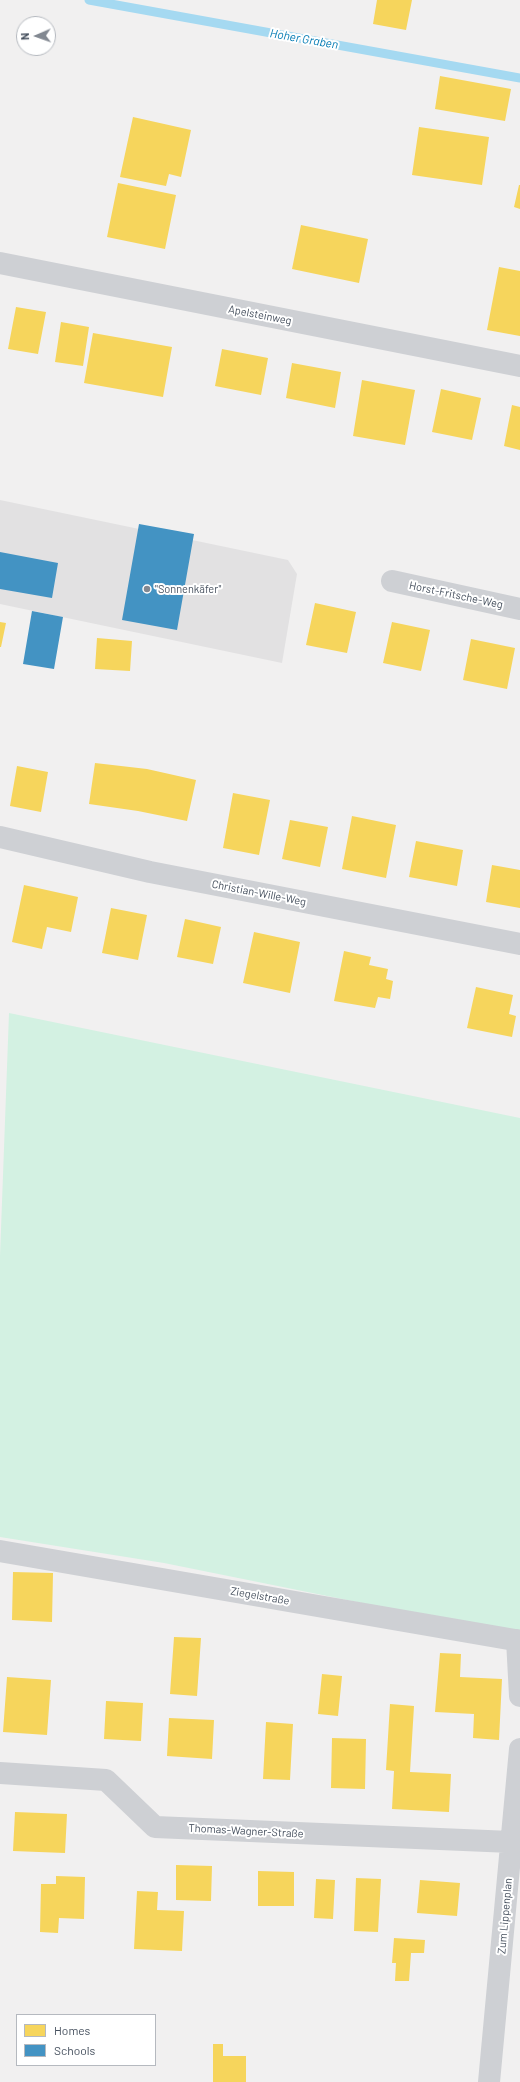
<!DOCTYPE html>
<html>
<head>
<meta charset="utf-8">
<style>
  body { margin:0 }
  #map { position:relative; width:520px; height:2082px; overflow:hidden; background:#f1f0f0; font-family:Barlow,sans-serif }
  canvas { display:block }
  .legend { position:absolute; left:16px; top:2014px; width:140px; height:52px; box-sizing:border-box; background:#fff; border:1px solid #b5b9bf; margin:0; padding:5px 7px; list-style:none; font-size:12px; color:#46505e }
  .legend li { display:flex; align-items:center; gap:8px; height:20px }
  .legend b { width:20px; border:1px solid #b5b9bf }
  .north { position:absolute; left:16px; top:16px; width:40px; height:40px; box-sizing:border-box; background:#fff; border:1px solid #b5b9bf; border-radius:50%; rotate:268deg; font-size:11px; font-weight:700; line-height:16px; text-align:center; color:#46505e }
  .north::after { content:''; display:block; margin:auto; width:14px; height:18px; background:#828891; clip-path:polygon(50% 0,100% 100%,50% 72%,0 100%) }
</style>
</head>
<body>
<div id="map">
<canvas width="520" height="2082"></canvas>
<ul class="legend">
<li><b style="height:11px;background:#f6d55c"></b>Homes</li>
<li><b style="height:11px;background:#4393c3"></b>Schools</li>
</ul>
<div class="north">N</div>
</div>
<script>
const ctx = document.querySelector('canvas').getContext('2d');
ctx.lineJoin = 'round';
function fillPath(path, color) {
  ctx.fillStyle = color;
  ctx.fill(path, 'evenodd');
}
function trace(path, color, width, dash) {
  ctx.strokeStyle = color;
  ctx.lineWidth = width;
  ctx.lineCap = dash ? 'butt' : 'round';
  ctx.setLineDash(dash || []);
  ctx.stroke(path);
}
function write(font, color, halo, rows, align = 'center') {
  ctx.font = font + ' Barlow,sans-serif';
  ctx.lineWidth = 4;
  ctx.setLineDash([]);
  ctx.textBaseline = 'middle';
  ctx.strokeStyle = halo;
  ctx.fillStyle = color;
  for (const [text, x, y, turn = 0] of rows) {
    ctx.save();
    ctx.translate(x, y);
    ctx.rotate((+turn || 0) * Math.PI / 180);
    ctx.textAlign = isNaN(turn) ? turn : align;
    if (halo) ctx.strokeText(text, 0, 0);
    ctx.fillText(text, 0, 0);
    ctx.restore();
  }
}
const education = new Path2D(`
  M0 500 288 560 297 574 282 663 0 604Z`);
const green = new Path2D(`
  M9 1013 520 1118V1635L164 1563 0 1537V1256Z`);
const homes = new Path2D(`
  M377 0H412L406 30 373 24Z
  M440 76 511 89 505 121 435 109Z
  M133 117 191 130 181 177 169 174 166 186 120 177Z
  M419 127 489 137 482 185 412 175Z
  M118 183 176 195 165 249 107 237Z
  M519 185H520V209L514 207Z
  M301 225 368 239 359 283 292 269Z
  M499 267 520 271V336L487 330Z
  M16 307 46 312 38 354 8 349Z
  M61 322 89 327 83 366 55 362Z
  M93 333 172 347 163 397 84 383Z
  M222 349 268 358 261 395 215 386Z
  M292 363 341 372 335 408 286 398Z
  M362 380 415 390 405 445 353 436Z
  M441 389 481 398 472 440 432 432Z
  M512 405 520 407V450L504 446Z
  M315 603 356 612 347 653 306 645Z
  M0 622 6 623 1 647H0Z
  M392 622 430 630 421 671 383 663Z
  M97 638 132 641 130 671 95 669Z
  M471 639 515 648 507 689 463 680Z
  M95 763 147 769 196 780 187 821 138 811 89 804Z
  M17 766 48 772 41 812 10 806Z
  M233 793 270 800 259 855 223 848Z
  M352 816 396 825 386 878 342 869Z
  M290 820 328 827 320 867 282 859Z
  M416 841 463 850 457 886 409 877Z
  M492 865 520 870V908L486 902Z
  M24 885 78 897 71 932 47 927 42 949 12 942Z
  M111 908 147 915 138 960 102 953Z
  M185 919 221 927 213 964 177 957Z
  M254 932 300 942 290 993 243 983Z
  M344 951 371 957 369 965 388 969 386 979 393 981 390 999 378 997 375 1008 334 1001Z
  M476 987 513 995 509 1014 516 1016 512 1037 467 1028Z
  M13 1572 53 1573 52 1622 12 1620Z
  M174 1637 201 1638 197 1696 170 1694Z
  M440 1653 461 1654 460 1677 502 1679 499 1740 473 1738 474 1714 435 1712Z
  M322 1674 342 1676 338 1716 318 1714Z
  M7 1677 51 1680 47 1735 3 1732Z
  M106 1701 143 1703 141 1741 104 1739Z
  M390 1704 414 1706 410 1772 451 1774 449 1812 392 1809 394 1771 386 1770Z
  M169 1718 214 1720 212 1759 167 1756Z
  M266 1722 293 1724 290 1780 263 1779Z
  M332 1738 366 1739 365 1789 331 1788Z
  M15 1812 67 1814 65 1853 13 1851Z
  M176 1865 212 1866 211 1901 176 1900Z
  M258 1871 294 1872V1906H258Z
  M56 1876 85 1877 84 1919 59 1918 58 1933 40 1932 41 1884H56Z
  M356 1878 381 1879 378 1932 354 1931Z
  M316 1879 335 1880 333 1919 314 1918Z
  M420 1880 460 1883 457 1916 417 1913Z
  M137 1891 158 1892 157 1910 184 1911 182 1951 134 1949Z
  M394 1938 425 1940 424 1953H411L409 1981H395L396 1963H392Z
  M213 2044H223V2056H246V2082H213Z`);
const schools = new Path2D(`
  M139 524 194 534 177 630 122 620Z
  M0 552 58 563 52 598 0 589Z
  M32 611 63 617 54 669 23 664Z`);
const stream = new Path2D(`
  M89 0 520 78`);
const minor = new Path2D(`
  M0 263 520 366
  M392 581 520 609
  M0 837 150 872 520 944
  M0 1551 520 1641
  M517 1640 520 1696
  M0 1773 106 1780 155 1827 511 1842
  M489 2082 520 1749`);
const markers = [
  [147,589,4,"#828891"]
];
const streetNames = [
  ["Apelsteinweg",260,315,11],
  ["Horst-Fritsche-Weg",456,595,12],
  ["Christian-Wille-Weg",259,893,11],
  ["Ziegelstraße",260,1596,10],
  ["Thomas-Wagner-Straße",246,1831,3],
  ["Zum Lippenplan",505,1916,-85]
];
const poiNames = [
  ["\"Sonnenkäfer\"",155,589]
];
const waterNames = [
  ["Hoher Graben",304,39,10]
];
fillPath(education, '#e2e1e2');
fillPath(green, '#d3f1e2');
fillPath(homes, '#f6d55c');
fillPath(schools, '#4393c3');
trace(stream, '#a5d9f1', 9);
trace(minor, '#ced0d4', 22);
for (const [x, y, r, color] of markers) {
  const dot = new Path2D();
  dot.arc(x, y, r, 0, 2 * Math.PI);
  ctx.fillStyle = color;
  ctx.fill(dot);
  trace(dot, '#fff', 1.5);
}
write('11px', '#46505e', '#fff', streetNames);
write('11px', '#46505e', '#fff', poiNames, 'left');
write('italic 12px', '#037bb4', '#fff', waterNames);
</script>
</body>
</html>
